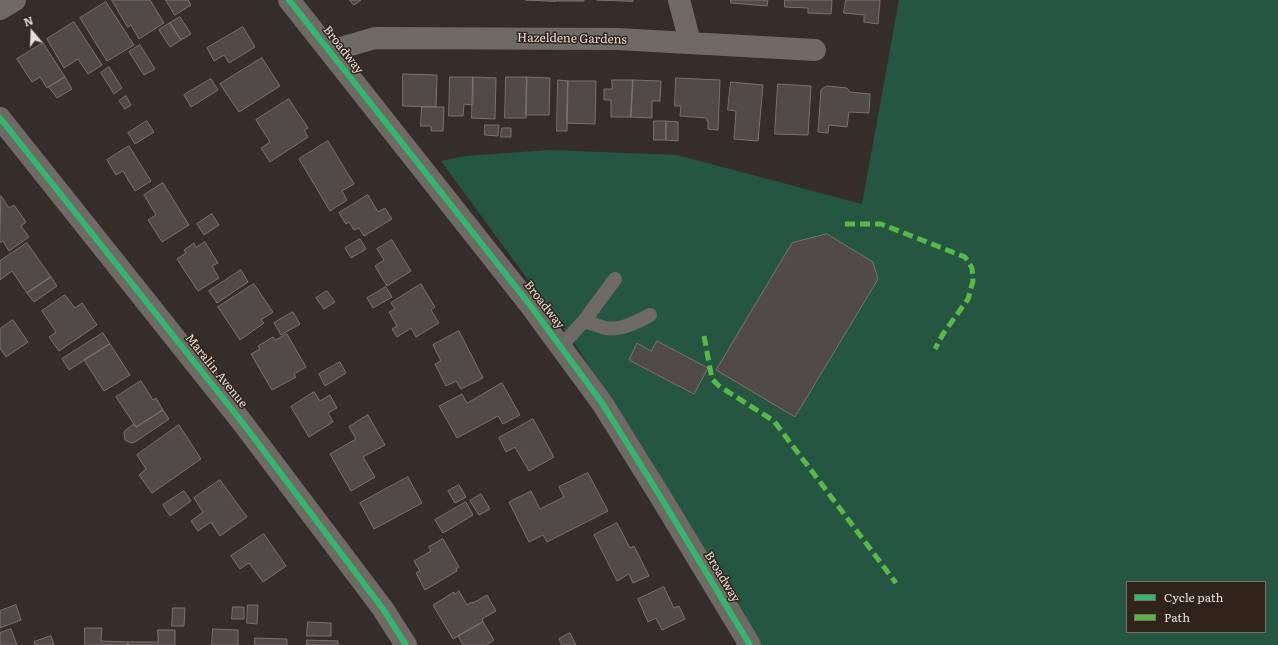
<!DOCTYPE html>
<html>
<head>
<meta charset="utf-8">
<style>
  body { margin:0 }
  #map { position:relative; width:1278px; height:645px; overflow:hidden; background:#352e28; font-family:Literata,serif }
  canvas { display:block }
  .legend { position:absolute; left:1126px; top:581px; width:140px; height:52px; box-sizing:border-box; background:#30241a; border:1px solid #786e65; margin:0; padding:5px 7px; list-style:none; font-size:12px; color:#e5ddd6 }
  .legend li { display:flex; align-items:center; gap:8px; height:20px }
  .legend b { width:20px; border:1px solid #786e65 }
  .north { position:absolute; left:12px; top:12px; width:40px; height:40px; -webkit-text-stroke:3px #30241a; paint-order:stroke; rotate:341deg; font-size:11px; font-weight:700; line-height:16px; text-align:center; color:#e5ddd6 }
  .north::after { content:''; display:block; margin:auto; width:14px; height:18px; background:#e5ddd6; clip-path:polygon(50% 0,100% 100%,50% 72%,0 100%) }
</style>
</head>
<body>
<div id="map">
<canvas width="1278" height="645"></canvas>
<ul class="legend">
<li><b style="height:5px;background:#33b770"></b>Cycle path</li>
<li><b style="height:5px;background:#58b947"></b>Path</li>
</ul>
<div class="north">N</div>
</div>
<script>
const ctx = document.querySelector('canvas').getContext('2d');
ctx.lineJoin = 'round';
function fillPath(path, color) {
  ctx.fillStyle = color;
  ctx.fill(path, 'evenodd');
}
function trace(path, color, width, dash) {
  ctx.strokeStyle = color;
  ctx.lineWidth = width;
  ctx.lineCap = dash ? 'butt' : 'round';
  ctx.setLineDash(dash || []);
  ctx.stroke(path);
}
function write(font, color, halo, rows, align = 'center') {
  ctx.font = font + ' Literata,serif';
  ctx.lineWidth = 3;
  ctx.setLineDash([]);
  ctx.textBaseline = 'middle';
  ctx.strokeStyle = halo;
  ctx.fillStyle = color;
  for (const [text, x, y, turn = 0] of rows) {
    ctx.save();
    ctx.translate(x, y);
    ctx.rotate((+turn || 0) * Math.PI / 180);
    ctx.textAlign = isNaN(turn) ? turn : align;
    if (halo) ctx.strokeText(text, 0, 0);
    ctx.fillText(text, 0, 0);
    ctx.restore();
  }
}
const green = new Path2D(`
  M899 0H1278V645H762L671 497 575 344 441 161 465 156 549 150 677 155 862 204ZM1127 582H1265V632H1127Z`);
const building = new Path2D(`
  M112 0H150L164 23 139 39 131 25 128 27Z
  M166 0H188L191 5 175 15Z
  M350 0H361L354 5Z
  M526 0H555V1Z
  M555 0H584V1H555Z
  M597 0H633V1Z
  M731 0H768L767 6 731 3Z
  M785 0H832L831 14 808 13V8L785 7Z
  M846 0H880L878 24 864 22V15L844 13Z
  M106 2 134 45 107 61 80 18Z
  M180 17 191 34 181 40 170 23Z
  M74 22 102 65 88 74 78 59 64 68 47 39Z
  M170 23 181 40 170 47 159 30Z
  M243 27 255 47 229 63 224 55 214 61 207 48Z
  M43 43 65 77 47 88 40 77 32 82 17 59Z
  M140 45 155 69 144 75 129 52Z
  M262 58 280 86 239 112 220 84Z
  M109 67 122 88 114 94 101 73Z
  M403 74 437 75 436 107 403 106Z
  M65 77 72 89 57 98 49 87Z
  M450 77H473V105L464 104 463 116H449Z
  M473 77 496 78 495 119 472 118Z
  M506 77H527L526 118H505Z
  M527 77 550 78 549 115H526Z
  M676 78 720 80 718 130 708 129V121H707V118L680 116 681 106H675Z
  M211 79 218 90 191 107 184 95Z
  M558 80 568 81 567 131H557Z
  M612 80H633L631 117H611V100H604V89H612Z
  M633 80 661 81 660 101H652V118L631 117Z
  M568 81H596L595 124 567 123Z
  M731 82 763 85 758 141 734 139 736 111 728 110Z
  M778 84 811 86 808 135 775 134Z
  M827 86 847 88 850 92 870 94 869 113 849 112 847 127 829 125 828 133 818 132 821 90Z
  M126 96 131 105 125 109 119 101Z
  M289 99 308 128 304 130 308 137 270 162 261 148 270 142 256 120Z
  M422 107H444L443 131H431V126H421Z
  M147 121 154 132 135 144 128 133Z
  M654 121H666V140H654Z
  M666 121 678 122V141L666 140Z
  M485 125H499L498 136 485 135Z
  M502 128H511V137H501Z
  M328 141 354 184 342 191 347 200 330 211 299 159Z
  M129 146 151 181 135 191 123 171 116 175 107 160Z
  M163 183 189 225 162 242 148 220 156 215 144 195Z
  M368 195 378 212 385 208 392 219 364 236 359 228 354 230 349 222 346 224 339 213Z
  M1 196 9 208 14 205 26 222 21 226 29 237 9 251 3 241 0 243Z
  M212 214 219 225 204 235 197 224Z
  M827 234 873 262 878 279 795 417 716 370 792 243Z
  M360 239 366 249 351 258 345 248Z
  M392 240 411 271 387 286 375 266 384 260 377 249Z
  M205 242 218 263 212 266 219 278 198 291 177 259 186 253 184 250 194 243 196 247Z
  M27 243 51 277 27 293 12 271 0 280V261Z
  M241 270 248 282 217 303 209 291Z
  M51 277 57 286 34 302 27 293Z
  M254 284 273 312 261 320 264 323 240 340 218 307Z
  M421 284 435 307 431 310 439 323 416 337 411 328 397 337 392 329 397 326 389 312 395 309 391 303Z
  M386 287 392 297 373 308 367 298Z
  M327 291 335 302 324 309 316 298Z
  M65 295 75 308 82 303 97 325 59 351 49 337 56 332 42 311Z
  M293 312 300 324 281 335 274 323Z
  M13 320 28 342 6 357 0 348V329Z
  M459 331 483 378 461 389 456 381 446 386 435 364 441 361 433 345Z
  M103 333 110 344 69 370 62 359Z
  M287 334 306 367 294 374 296 377 272 390 251 354 260 349 258 346 273 337 275 340Z
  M657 341 708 368 694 394 629 360 637 343 651 351Z
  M110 344 130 375 104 391 84 360Z
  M340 362 346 373 325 386 319 374Z
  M141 381 153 400 156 398 163 410 136 427 116 397Z
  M502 383 520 415 503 424 498 416 457 438 439 406 462 394 467 403Z
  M314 392 320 401 330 395 337 408 328 413 333 422 309 437 291 407Z
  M163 410 169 419 135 442 131 443 125 440 124 432 127 429 134 424 136 427Z
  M368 415 385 445 363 457 375 477 351 491 330 454 356 439 349 427Z
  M533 419 554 457 529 471 515 447 506 452 499 438Z
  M179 425 201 459 152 493 139 475 146 469 137 455Z
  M588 473 608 511 547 542 543 535 529 542 509 502 531 491 540 509 564 497 559 487Z
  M408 477 422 503 374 529 360 503Z
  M220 480 247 517 220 536 211 522 198 531 191 521 203 512 194 498Z
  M459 485 466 497 455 503 448 491Z
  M184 491 191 501 170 516 163 505Z
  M481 494 490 509 479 515 470 501Z
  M466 502 473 515 443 533 435 520Z
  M617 523 630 548 634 546 649 576 633 583 629 574 617 581 594 535Z
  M264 534 286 566 263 582 249 563 240 569 231 556Z
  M443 539 459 567 456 569 457 571 425 590 416 573 420 571 414 561 431 551 429 547Z
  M664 587 674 608 679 606 685 619 662 630 656 618 648 622 638 599Z
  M459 591 467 605 472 602 473 603 487 595 496 611 482 619 483 622 453 639 433 605 454 592 455 594Z
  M16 605 21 620 0 628V611Z
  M248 605H258L257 624 247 623Z
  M233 607H244V619H232Z
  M173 608H185L184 626H172Z
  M308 622 331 623V636H307Z
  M483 622 494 640 486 645H463L458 636Z
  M85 628H102L101 641 128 642V645H85Z
  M11 629 17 645H0V633Z
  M213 629 238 630V645H212Z
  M158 630H175V645H128V642H158Z
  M570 633 576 645H562L559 639Z
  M51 636 54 645H35L34 642Z
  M255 638 287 639V645H255Z
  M307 640 338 641V645H307Z`);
const service = new Path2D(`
  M584 321C591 323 598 326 605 328 620 331 637 322 650 315
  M561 346 584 321 615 279`);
const minor = new Path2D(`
  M679 0 690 42
  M0 9 15 0
  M330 51 375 38 617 39 815 50
  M0 118 242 422 383 609 406 645`);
const tertiary = new Path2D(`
  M289 0 530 305 602 403 660 496 750 645`);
const quiet = new Path2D(`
  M845 224H881L965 257 972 268 973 281 968 299 943 334 935 349
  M704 336 712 379 719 386 774 421 896 583`);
const cycleway = new Path2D(`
  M289 0 530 305 602 403 660 496 750 645
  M0 118 242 422 383 609 406 645`);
const streetNames = [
  ["Hazeldene Gardens",572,39,1],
  ["Broadway",343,50,52],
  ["Broadway",544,305,52],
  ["Maralin Avenue",216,371,51],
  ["Broadway",722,577,59]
];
fillPath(green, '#255642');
fillPath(building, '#514b47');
trace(building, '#7a736e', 1);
trace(service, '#706a65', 14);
trace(minor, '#706a65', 22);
trace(tertiary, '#706a65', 22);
trace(quiet, '#58b947', 5, [10, 5]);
trace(cycleway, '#33b770', 6);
write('12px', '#e5ddd6', '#30241a', streetNames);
</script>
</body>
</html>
